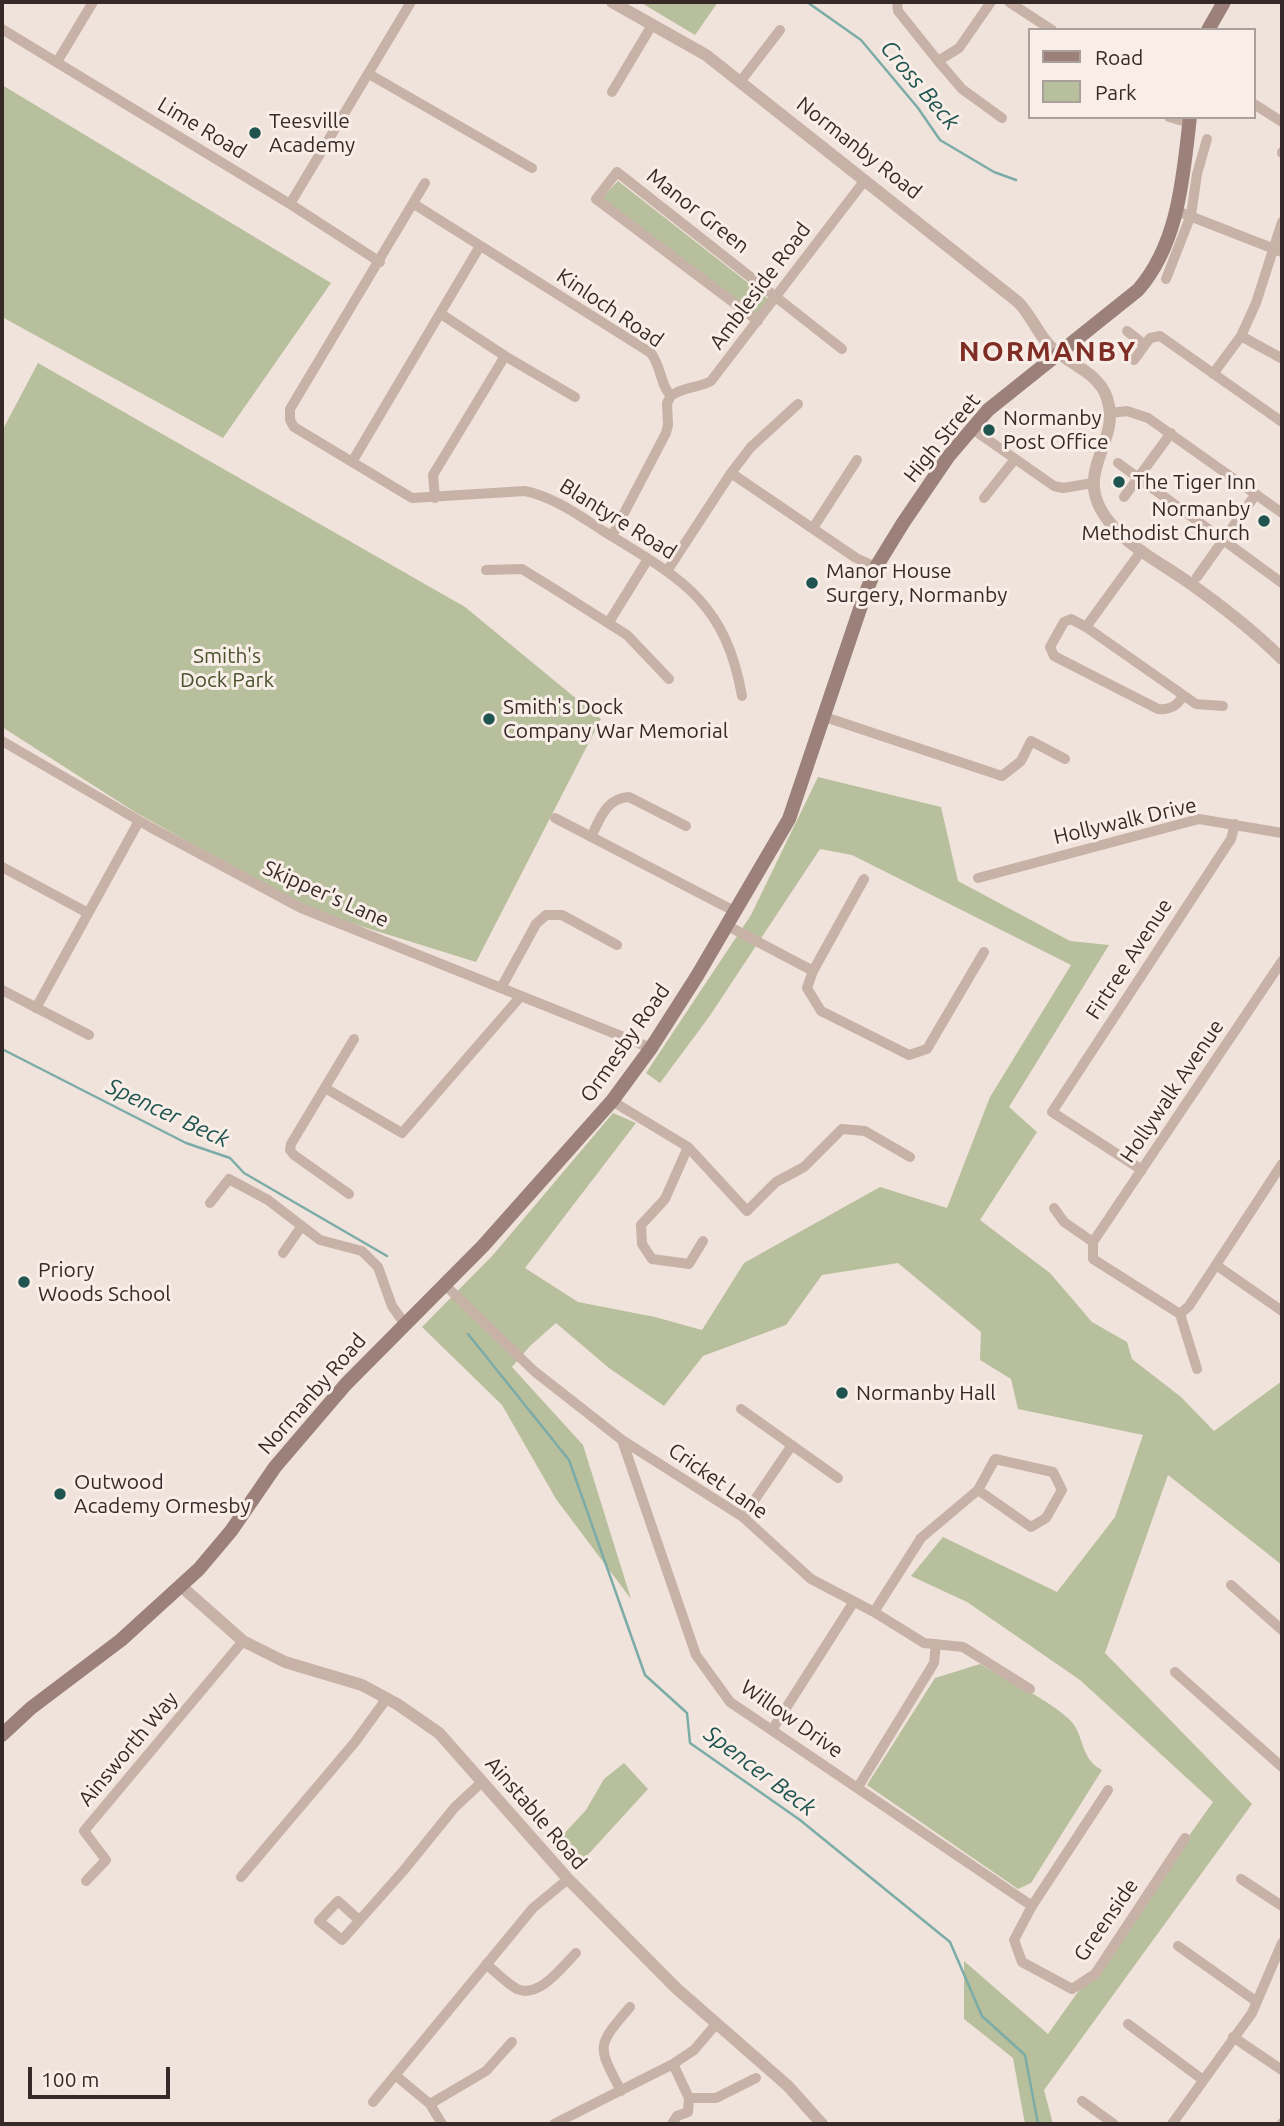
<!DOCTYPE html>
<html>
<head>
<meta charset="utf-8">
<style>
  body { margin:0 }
  #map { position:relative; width:1284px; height:2126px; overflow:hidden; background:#f0e3db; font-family:Ubuntu,sans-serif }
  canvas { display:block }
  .frame { position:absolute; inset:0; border:4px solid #352a28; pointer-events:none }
  .legend { position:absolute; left:1028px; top:28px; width:228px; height:91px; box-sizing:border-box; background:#f8eee7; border:2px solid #aaa09b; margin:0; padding:9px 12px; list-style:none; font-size:21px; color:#352a28 }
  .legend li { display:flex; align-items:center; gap:14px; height:35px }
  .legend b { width:35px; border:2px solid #aaa09b }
  .scale { position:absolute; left:28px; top:2067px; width:142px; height:32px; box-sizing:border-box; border:4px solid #352a28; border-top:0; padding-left:9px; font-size:21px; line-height:24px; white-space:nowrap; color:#352a28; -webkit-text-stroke:5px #f8eee7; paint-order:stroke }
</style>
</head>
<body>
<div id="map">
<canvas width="1284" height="2126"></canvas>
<div class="frame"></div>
<ul class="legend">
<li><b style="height:9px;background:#9b8179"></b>Road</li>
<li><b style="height:19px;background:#b8bf9c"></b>Park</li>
</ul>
<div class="scale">100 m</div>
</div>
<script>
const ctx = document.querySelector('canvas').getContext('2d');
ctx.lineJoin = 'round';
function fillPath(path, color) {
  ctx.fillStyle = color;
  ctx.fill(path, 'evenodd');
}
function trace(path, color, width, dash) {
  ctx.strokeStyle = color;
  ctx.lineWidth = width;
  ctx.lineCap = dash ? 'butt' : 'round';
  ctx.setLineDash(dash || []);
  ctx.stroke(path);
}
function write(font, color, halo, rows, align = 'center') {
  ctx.font = font + ' Ubuntu,sans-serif';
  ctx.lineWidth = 6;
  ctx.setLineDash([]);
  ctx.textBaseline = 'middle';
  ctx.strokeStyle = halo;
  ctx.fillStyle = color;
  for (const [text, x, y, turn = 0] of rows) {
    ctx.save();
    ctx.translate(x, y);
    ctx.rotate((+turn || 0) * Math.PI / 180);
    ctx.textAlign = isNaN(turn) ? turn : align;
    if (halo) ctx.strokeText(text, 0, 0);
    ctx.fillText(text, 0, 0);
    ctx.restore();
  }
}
const green = new Path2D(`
  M640 2H718L695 35Z
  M2 85 331 283 223 438 2 317Z
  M618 181 770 300 759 318 601 199Z
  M38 363 465 607 601 719 476 962 309 910 135 812 2 727V431Z
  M818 777 941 807 958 881 1070 941 1109 945 1009 1107 1037 1132 980 1220 1050 1273 1092 1322 1127 1342 1132 1359 1181 1397 1214 1431 1282 1381V1565L1168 1475 1105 1653 1252 1804 1044 2090 1053 2124H1025L1013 2058 964 2019V1961L1048 2034 1213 1802 1080 1680 967 1602 911 1576 943 1537 1057 1592 1115 1517 1143 1435 1018 1409 1011 1379 980 1360 981 1332 898 1263 822 1275 786 1325 703 1356 664 1406 609 1368 556 1323 530 1346 512 1367 583 1445 631 1599 556 1499 502 1405 422 1327 493 1255 613 1113 636 1123 525 1268 578 1302 655 1317 702 1330 744 1263 880 1187 947 1208 990 1097 1071 965 852 855 820 849 709 1017 660 1083 646 1073 751 915Z
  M980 1664C1006 1679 1049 1700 1070 1720 1085 1735 1079 1758 1102 1770L1031 1883 1018 1889 867 1785 935 1678Z
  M624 1763 648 1789 584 1859 561 1837 586 1810 604 1779Z`);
const stream = new Path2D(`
  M807 2 861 40 918 108 940 140 994 172 1016 180
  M2 1049 186 1143 230 1158 244 1173 387 1256
  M468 1334 569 1460 645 1675 687 1713 690 1743 800 1820 950 1942 982 2016 1025 2055 1038 2124`);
const minor = new Path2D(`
  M897 2 898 11 938 61 959 48 991 2
  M1009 2 1052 30
  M2 29 290 204 380 262
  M938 61 962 89 1002 118
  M57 62 93 2
  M369 74 532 168
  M740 82 780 30
  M612 92 652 25
  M1254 104 1282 122
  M1169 117 1190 123
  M1282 153V152
  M425 183 290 409V420L294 427 412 498 525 491C554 497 580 516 605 532 682 579 725 601 742 696
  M290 204 411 2
  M414 204 651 353C662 368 660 385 671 396L667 403 668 425 666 433 612 536
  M1177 211 1282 252
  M1166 279 1191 215 1197 174 1207 139
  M441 314 505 356 575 397
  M758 321 596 199 617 172 842 349
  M1127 331 1145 345
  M1241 336 1281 358
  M1134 360 1150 338 1160 336 1282 422
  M1213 374 1241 336 1256 303 1282 222
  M671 396C682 387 699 388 711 381L865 180
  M1110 413 1127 411 1148 418 1282 513
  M971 428 1054 486 1063 488 1093 483
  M352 462 480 246
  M1118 463 1282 583
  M731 473 856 558 876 567
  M1124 497 1171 433
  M435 498 433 475 505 356
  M984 498 1015 459
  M813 528 857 460
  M486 570 522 569 556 590 627 635 669 679
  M667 571 731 473 751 447 798 404
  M1197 577 1256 494
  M609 622 648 559
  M1086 627 1142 550
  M1183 696C1177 706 1170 710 1158 709L1054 656 1050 647 1064 622 1071 619 1086 627 1196 704 1223 706
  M822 716 1002 776 1021 761 1031 741 1065 759
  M2 741 150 827 301 908 651 1048
  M555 818 736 912
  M591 837C600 819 606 798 629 797L686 826
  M2 867 88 913
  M978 878 1199 819 1282 833
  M864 879 813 971 807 988 821 1011 909 1055 927 1049 984 952
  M728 926 813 971
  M501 988 536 924 546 915H562L617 945
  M2 990 89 1035
  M36 1008 139 821
  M325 1088 402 1133 521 996
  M612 1101 688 1147 747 1211 776 1182 804 1167 842 1129 865 1131 910 1157
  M688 1147 665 1199 641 1225 642 1244 652 1259 689 1264 703 1241
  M1142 1170 1052 1112 1231 839 1235 824
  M349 1194 294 1155 290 1150 291 1144 354 1039
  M210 1203 229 1179 268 1200 320 1240 362 1251 378 1267 392 1306 404 1323
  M1054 1208 1064 1222 1093 1242V1259L1180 1314 1197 1369
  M1093 1242 1282 961
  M283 1253 301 1227
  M1216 1265 1282 1311
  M445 1285 534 1371 622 1440 743 1517 811 1579 874 1612 924 1643 963 1647 1030 1689
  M1180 1314 1189 1306 1282 1164
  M741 1409 838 1478
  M622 1440 696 1655 730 1702 1032 1906
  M743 1517 792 1445
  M1231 1585 1282 1630
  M874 1612 921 1538 978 1490 1031 1527 1046 1518 1062 1490 1053 1472 995 1459 978 1490
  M1175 1672 1282 1767
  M772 1730 853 1603
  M858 1787 934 1663 936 1644
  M1108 1790 1032 1906 1014 1940 1022 1962 1072 1989 1095 1974 1185 1838
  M241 1877 355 1742 387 1698
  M1241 1879 1282 1906
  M86 1881 106 1860 84 1831 243 1641
  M359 1920 338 1901 319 1921 342 1940 404 1870 455 1807 482 1782
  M1178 1946 1257 2002
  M486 1964C496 1972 506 1983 517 1989 539 1999 562 1967 576 1953
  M1128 2024 1203 2080
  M1233 2037 1282 2070
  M673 2064 689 2098
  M395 2075 430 2104 442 2124
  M621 2091C597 2045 596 2047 630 2007
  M1082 2101 1114 2124
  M373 2102 533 1908 568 1879
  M430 2104 486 2071 512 2042
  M554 2124 673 2064 694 2050 717 2023
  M672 2124 677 2116 688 2112 689 2098H716L756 2078
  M1172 2124 1252 2013 1282 1943
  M1282 2124V2123`);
const tertiary = new Path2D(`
  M612 2 706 55 1018 302C1031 315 1037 332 1049 345 1067 364 1098 371 1107 398 1123 445 1067 472 1111 524 1129 547 1164 565 1188 582 1222 606 1253 630 1282 659
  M182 1587 243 1641 285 1662 362 1685 397 1704 439 1733 568 1879 676 1988 788 2086 822 2124`);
const secondary = new Path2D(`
  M1208 30 1224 2
  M2 1735 31 1708 121 1640 199 1569 231 1531 275 1467 346 1384 483 1246 612 1101 651 1048 697 976 789 819 863 600 876 567 903 523 948 457 988 410 1138 290C1179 243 1183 177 1190 117`);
const markers = [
  [255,133,7,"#205450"],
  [989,430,7,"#205450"],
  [1119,482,7,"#205450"],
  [1264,521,7,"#205450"],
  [812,583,7,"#205450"],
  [489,719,7,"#205450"],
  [24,1282,7,"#205450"],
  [842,1393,7,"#205450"],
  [60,1494,7,"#205450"]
];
const poiNames = [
  ["Teesville",269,121],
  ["Academy",269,145],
  ["Normanby",1003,418],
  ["Post Office",1003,442],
  ["The Tiger Inn",1133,482],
  ["Normanby",1250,509,"right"],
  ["Methodist Church",1250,533,"right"],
  ["Manor House",826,571],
  ["Surgery, Normanby",826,595],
  ["Smith's Dock",503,707],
  ["Company War Memorial",503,731],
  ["Priory",38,1270],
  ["Woods School",38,1294],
  ["Normanby Hall",856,1393],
  ["Outwood",74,1482],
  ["Academy Ormesby",74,1506]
];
const streetNames = [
  ["Lime Road",202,128,31],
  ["Normanby Road",859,148,38],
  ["Manor Green",698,211,38],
  ["Ambleside Road",760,286,-53],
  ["Kinloch Road",610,308,34],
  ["High Street",942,438,-51],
  ["Blantyre Road",618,519,32],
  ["Hollywalk Drive",1125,821,-13],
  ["Skipper's Lane",326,894,24],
  ["Firtree Avenue",1129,959,-57],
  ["Ormesby Road",625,1043,-55],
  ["Hollywalk Avenue",1172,1091,-56],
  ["Normanby Road",312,1394,-49],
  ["Cricket Lane",718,1481,35],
  ["Willow Drive",792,1719,35],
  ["Ainsworth Way",128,1749,-50],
  ["Ainstable Road",536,1813,49],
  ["Greenside",1106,1920,-55]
];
const parkNames = [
  ["Smith's",227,656],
  ["Dock Park",227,680]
];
const waterNames = [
  ["Cross Beck",920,85,50],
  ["Spencer Beck",168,1113,25],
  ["Spencer Beck",760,1771,37]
];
const districtNames = [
  ["NORMANBY",1048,352]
];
fillPath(green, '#b8bf9c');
trace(stream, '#7caca7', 2.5);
trace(minor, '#c8b2a8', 10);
trace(tertiary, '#c8b2a8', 12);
trace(secondary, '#9b8179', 14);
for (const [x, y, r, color] of markers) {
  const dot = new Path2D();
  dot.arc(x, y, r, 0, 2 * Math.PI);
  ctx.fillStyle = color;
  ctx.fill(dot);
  trace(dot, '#f8eee7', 2.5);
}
write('21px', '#352a28', '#f8eee7', poiNames, 'left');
write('21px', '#352a28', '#f8eee7', streetNames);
write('21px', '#49522d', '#f8eee7', parkNames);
write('italic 23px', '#205450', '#f8eee7', waterNames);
ctx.letterSpacing = '2px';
write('bold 28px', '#7f2e25', '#f8eee7', districtNames);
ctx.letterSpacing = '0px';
</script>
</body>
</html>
